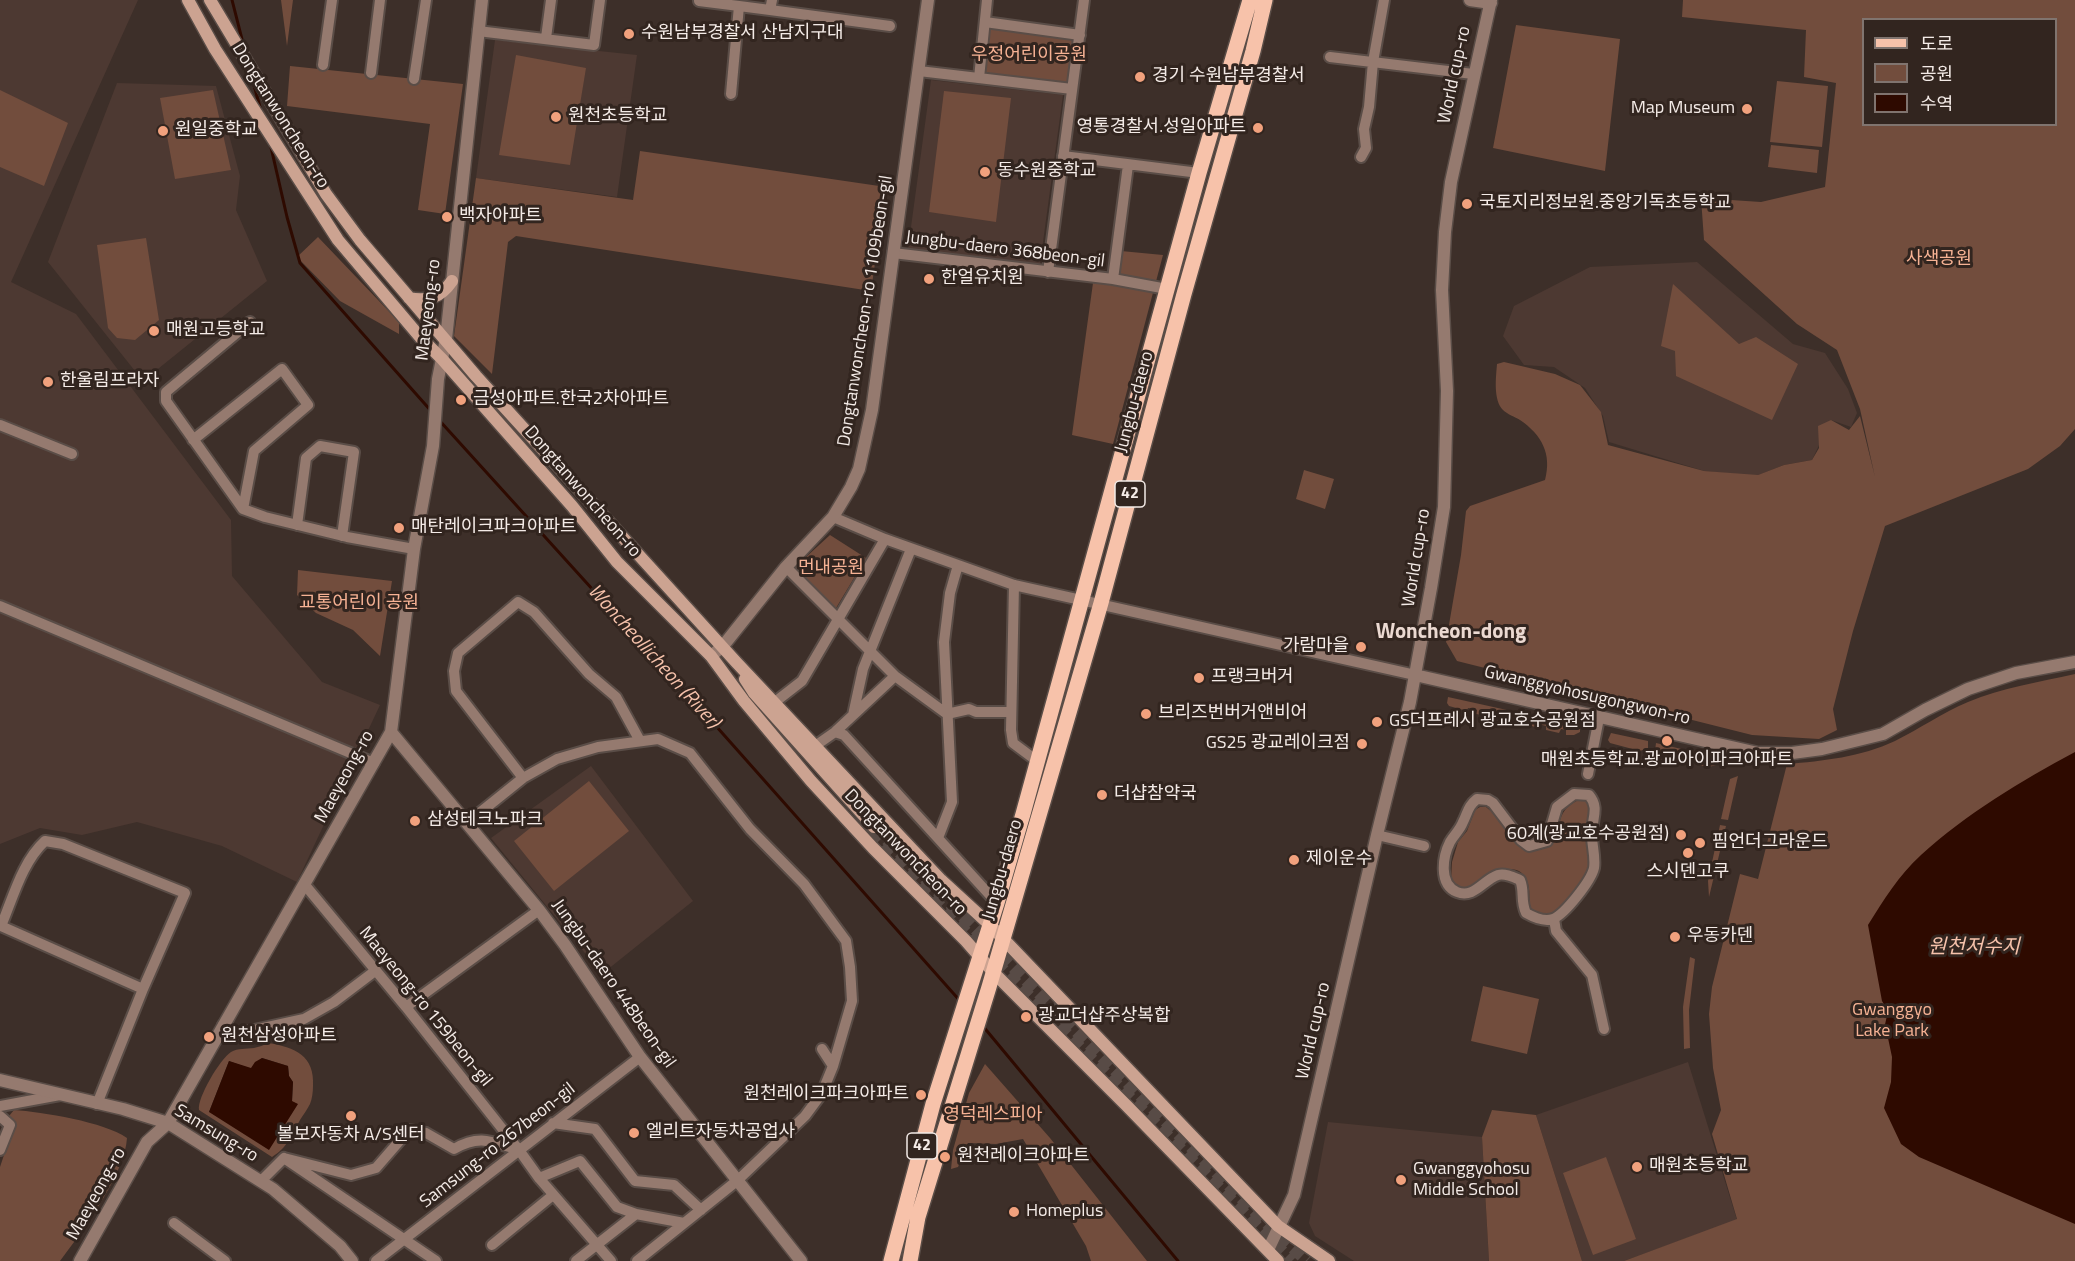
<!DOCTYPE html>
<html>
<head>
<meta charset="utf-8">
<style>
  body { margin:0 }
  #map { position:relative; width:2075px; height:1261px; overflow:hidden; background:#3d2f29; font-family:"Titillium Web","Noto Sans KR",sans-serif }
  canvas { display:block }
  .legend { position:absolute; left:1862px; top:18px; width:195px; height:108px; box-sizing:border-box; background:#32251f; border:2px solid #80746f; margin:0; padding:8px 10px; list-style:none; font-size:18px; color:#f4ebe7 }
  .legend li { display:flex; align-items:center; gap:12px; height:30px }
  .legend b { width:30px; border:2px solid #80746f }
</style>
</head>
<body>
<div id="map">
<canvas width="2075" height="1261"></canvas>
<ul class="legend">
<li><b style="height:8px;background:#f7c2aa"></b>도로</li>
<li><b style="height:16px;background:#724d3d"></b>공원</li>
<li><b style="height:16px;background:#2e0a00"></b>수역</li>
</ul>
</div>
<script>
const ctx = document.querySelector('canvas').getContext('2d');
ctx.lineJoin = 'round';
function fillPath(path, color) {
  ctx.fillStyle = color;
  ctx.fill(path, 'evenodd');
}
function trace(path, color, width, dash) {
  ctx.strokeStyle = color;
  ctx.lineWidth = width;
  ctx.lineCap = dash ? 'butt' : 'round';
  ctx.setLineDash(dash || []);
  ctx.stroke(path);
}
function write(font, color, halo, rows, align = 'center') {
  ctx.font = font + ' "Titillium Web","Noto Sans KR",sans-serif';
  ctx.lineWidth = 6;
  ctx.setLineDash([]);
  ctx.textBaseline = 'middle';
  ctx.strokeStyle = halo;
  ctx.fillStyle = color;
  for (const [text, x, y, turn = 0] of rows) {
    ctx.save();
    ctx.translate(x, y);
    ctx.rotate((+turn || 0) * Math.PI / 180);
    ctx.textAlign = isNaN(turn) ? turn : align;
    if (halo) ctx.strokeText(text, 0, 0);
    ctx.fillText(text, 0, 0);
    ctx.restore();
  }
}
const built = new Path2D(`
  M0 0H138L11 282 76 314 231 520 232 576 322 682 380 705 297 882 222 846 137 822 82 835 40 828 0 844Z
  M495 40 637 55 617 197 476 178Z
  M931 80 1063 95 1040 264 908 249Z
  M117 83 216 86 240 176 236 210 267 281 143 381 48 262Z
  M1697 262 1793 344 1825 353 1848 389 1857 413 1851 427 1831 420 1812 460 1784 465 1756 476 1704 471 1609 442 1603 416 1585 388 1554 367 1524 365 1503 336 1514 306 1590 267Z
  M591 766 693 901 602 974 491 838Z
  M1688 1062 1737 1220 1624 1261H1582L1536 1115Z
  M1328 1122 1482 1137 1489 1261H1354L1315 1236 1309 1223Z`);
const green = new Path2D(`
  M281 0H293L287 46Z
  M1683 0H2075V429L2060 446 2028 469 1885 526 1853 631 1833 709 1837 730 1819 739 1752 735 1457 661 1446 642 1461 555 1466 511 1470 506 1545 480C1552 454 1542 435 1520 420 1515 417 1507 414 1503 410 1493 400 1496 377 1497 364L1504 362 1555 374 1580 385 1601 412 1608 445 1704 471 1758 475 1784 465 1812 460 1819 448 1818 426 1831 420 1849 430 1860 416 1875 477 1860 409 1837 350 1797 324 1704 240 1701 198 1761 202 1825 187 1836 83 1804 77 1806 30 1682 17ZM1864 20H2056V124H1864Z
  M1516 25 1620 39 1605 171 1493 148Z
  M989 28 1075 39 1069 84 983 72Z
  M516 55 586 68 570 165 499 155Z
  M290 66 463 84 445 214 418 210 430 124 287 106Z
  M1777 81 1828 86 1822 147 1770 142Z
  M0 90 68 123 44 186 0 167Z
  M213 90 231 170 175 179 160 98Z
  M944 91 1011 98 996 222 929 212Z
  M1771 145 1819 150 1817 173 1768 167Z
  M640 151 886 187 871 291 516 236 508 242 492 374 454 336 476 178 633 200Z
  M318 237 399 322V334L340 301 297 257Z
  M146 238 159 320 135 340 117 338 108 328 97 245Z
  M1121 251 1163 255 1113 444 1072 435 1093 283 1117 285Z
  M1673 284 1739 344 1756 337 1798 364 1772 420 1676 376 1675 351 1661 346Z
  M1304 470 1334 479 1325 509 1296 499Z
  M830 535 866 558 836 608 794 568Z
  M298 570 392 581 380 656 353 630 316 613 297 595Z
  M2075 674V1261H1624L1737 1219 1712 1134 1721 1110 1713 1068 1709 1014 1712 987 1740 874 1758 879 1787 764C1823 761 1861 757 1895 741 1919 729 1942 713 1968 702 2002 688 2039 682 2075 674Z
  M1448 697 1516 712 1515 717 1501 719 1502 716 1496 714 1495 717 1476 714 1477 710 1468 708 1467 711 1449 706 1447 703Z
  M1520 713 1580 726V732L1574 735H1566V730L1561 729 1559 733 1546 730V726L1539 724 1537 728 1522 722Z
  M1611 733 1648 741V748L1640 751 1610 743 1608 740Z
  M1656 743 1724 759 1723 763 1709 767 1698 765V761L1693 760 1691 763 1672 757V754L1664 753 1663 755 1655 751Z
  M1738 776 1728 820 1721 819 1730 779Z
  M589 781 629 831 554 891 514 841Z
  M1581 799 1586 800 1592 808 1591 866 1584 882 1553 915 1533 912C1527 903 1531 894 1528 884 1518 851 1483 883 1466 888L1461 887 1451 881 1452 862 1458 842 1467 831 1475 810 1480 807H1486L1492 812 1520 846C1529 853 1540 851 1550 846 1565 827 1552 811 1581 799Z
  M1720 825 1726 826 1709 897 1708 881Z
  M1690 957 1695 959 1689 1010 1690 1048 1684 1049 1683 1007Z
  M1483 986 1539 999 1527 1054 1471 1041Z
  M268 1043C295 1047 315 1056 313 1086 313 1092 312 1099 310 1104 307 1110 303 1115 300 1120 291 1136 288 1147 272 1157L199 1110C197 1098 220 1059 231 1052 238 1048 246 1049 254 1048 259 1047 264 1045 268 1043ZM262 1058 288 1066 289 1076 293 1082 292 1102 297 1104 209 1112 229 1061 251 1069Z
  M985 1064 1050 1138 1147 1261H1091L1086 1246 1023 1139 996 1144 968 1143 958 1167 951 1169 953 1150 969 1093Z
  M14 1110C42 1112 105 1122 127 1138 125 1174 82 1232 60 1261H0V1167L13 1128 9 1116Z
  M1492 1110 1536 1115 1582 1261H1489L1482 1137Z
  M1606 1157 1636 1239 1593 1255 1563 1173Z`);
const water = new Path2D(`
  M2075 752V1224L1919 1157 1901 1144 1884 1108 1891 1082 1892 1057 1888 1038 1884 1029 1888 1011 1882 1001 1868 925C1883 901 1899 875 1921 855 1966 814 2021 781 2075 752Z
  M262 1058 288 1066 289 1076 293 1082 292 1101 298 1104 269 1150 209 1112 229 1061 251 1068 255 1062Z`);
const stream = new Path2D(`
  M232 0 244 47
  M254 85 261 111
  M270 143 287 217 300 263 432 412
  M439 420 700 708 961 1002
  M982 1025 1178 1261`);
const secondaryTunnel = new Path2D(`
  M874 827 1266 1223 1307 1261
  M869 834 1292 1261`);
const minor = new Path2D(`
  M772 0 770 10 890 26
  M699 1 739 6
  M985 22 1080 35
  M478 31 594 45 600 0
  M546 38 551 0
  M1330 57 1473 74
  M323 65 332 0
  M919 71 1072 89
  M371 73 380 0
  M979 78 987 0
  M414 79 426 0
  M731 94 739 6 770 10
  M1063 156 1199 173
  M1361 157 1366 148 1364 129 1369 107 1373 62 1384 0
  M893 253 1113 279 1167 289
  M1048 272 1084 0
  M1113 279 1128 165
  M250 322 166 392V401L243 509 265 517 347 537 414 549
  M0 425 72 454
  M193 440 282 369 308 405 254 451 243 509
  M833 517 885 539 1014 585 1415 675
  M297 525 306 458 320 446 354 452 342 536
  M786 567 895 676 947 714 969 709 976 712H1011
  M1014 585 1011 730 1013 743 1037 761
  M0 606 374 763
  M775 702 802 681 885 539
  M853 715 863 669 911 549
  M835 732 844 735 997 903
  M815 746 835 732 895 676
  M1588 774 1599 718
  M523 778 456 691 454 671 458 653 518 602 534 612 589 674 616 697 640 741
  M1574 794 1589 795C1599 807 1593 816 1592 831 1591 843 1596 856 1594 868 1591 881 1565 914 1553 919 1544 922 1533 917 1526 913 1520 900 1525 892 1520 880 1513 877 1505 873 1498 875 1483 880 1474 899 1457 892 1438 884 1443 856 1450 842 1454 835 1460 830 1463 822 1468 812 1468 806 1477 799L1488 800 1493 803 1521 840 1529 846 1547 841 1557 807Z
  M467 823 523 778 557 759 598 747 658 739 690 753 750 829 804 884 846 941 850 967 852 1001 833 1066
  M1377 835 1424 846
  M938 838 952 802 944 642 950 593 958 565
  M305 885 406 1007 519 1150 539 1178 611 1261
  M1554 919 1556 931 1592 975 1604 1029
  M406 1007 539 910
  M223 1025 236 1034 304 1019 334 1002 375 971
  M97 1104 143 989 185 893 63 844 45 841C22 862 13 898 1 926L143 989
  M0 1106 60 1095
  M0 1116 10 1125 0 1150
  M553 1123 595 1129 635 1181 674 1185 701 1210
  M284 1158 351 1175 376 1168 409 1130 426 1133 454 1149C480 1134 492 1142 519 1150
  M539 1178 580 1161 617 1207 636 1214 684 1223
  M261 1181 284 1158 436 1261
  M174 1223 225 1261
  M492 1245 553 1195
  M376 1261 640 1057
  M576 1261 636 1214
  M637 1261 738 1180 805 1116 822 1093 833 1066 822 1049`);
const tertiary = new Path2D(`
  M1470 0 1491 3
  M711 656 723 646 786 567 833 517 851 487 859 469 872 410 928 0
  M1415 675 1758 753H1792L1822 749 1883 734 1925 710 1968 689 2016 673 2075 662
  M391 732 539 910 565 945 640 1057 801 1261
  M0 1080 123 1109 168 1123 273 1189 340 1246 352 1261
  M1268 1250 1294 1195 1377 835 1410 702 1431 588 1444 507 1447 391 1442 290 1445 232 1451 182 1491 0
  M80 1261 147 1142 168 1123 391 732 414 549 433 446 438 379 446 339 482 0`);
const secondary = new Path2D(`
  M188 0 215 49 338 240 420 337 442 359 572 506 617 562 711 656 744 701 811 781 873 848 966 941 994 973 1127 1106 1278 1261
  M210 0 326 194 360 240 476 376 736 662 941 880 990 925 1278 1226 1329 1261
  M409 298C428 302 441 297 452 281
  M745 679 754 693 874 827`);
const primary = new Path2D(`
  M891 1261 933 1104 997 903 1023 814 1199 173 1250 0
  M910 1261 918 1217 989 987 1101 603 1184 294 1253 51 1265 0`);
const markers = [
  [629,34,6,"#f1a17d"],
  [1140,77,6,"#f1a17d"],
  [1747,109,6,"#f1a17d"],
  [556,117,6,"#f1a17d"],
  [1258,128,6,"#f1a17d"],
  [163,131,6,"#f1a17d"],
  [985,172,6,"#f1a17d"],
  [1467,204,6,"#f1a17d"],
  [447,217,6,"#f1a17d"],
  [929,279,6,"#f1a17d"],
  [154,331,6,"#f1a17d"],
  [48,382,6,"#f1a17d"],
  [461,400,6,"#f1a17d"],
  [399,528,6,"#f1a17d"],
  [1361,647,6,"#f1a17d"],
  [1199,678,6,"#f1a17d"],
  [1146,714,6,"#f1a17d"],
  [1377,722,6,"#f1a17d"],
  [1667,741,6,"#f1a17d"],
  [1362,744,6,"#f1a17d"],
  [1102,795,6,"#f1a17d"],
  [415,821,6,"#f1a17d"],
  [1681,835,6,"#f1a17d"],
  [1700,843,6,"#f1a17d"],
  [1688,853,6,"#f1a17d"],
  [1294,860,6,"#f1a17d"],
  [1675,937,6,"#f1a17d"],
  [1026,1017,6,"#f1a17d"],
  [209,1037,6,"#f1a17d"],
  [921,1095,6,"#f1a17d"],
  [351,1116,6,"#f1a17d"],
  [634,1133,6,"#f1a17d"],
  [945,1157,6,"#f1a17d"],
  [1637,1167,6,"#f1a17d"],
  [1401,1180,6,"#f1a17d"],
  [1014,1212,6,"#f1a17d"]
];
const shields = [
  [1130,494,30],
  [922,1146,30]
];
const shieldNames = [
  ["42",1130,494],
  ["42",922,1146]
];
const poiNames = [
  ["수원남부경찰서 산남지구대",641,34],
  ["경기 수원남부경찰서",1152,77],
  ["Map Museum",1735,109,"right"],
  ["원천초등학교",568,117],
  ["영통경찰서.성일아파트",1246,128,"right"],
  ["원일중학교",175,131],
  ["동수원중학교",997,172],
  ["국토지리정보원.중앙기독초등학교",1479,204],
  ["백자아파트",459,217],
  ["한얼유치원",941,279],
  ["매원고등학교",166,331],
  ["한울림프라자",60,382],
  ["금성아파트.한국2차아파트",473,400],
  ["매탄레이크파크아파트",411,528],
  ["가람마을",1349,647,"right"],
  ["프랭크버거",1211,678],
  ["브리즈번버거앤비어",1158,714],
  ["GS더프레시 광교호수공원점",1389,722],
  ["GS25 광교레이크점",1350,744,"right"],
  ["매원초등학교.광교아이파크아파트",1667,761,"center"],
  ["더샵참약국",1114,795],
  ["삼성테크노파크",427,821],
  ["60계(광교호수공원점)",1669,835,"right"],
  ["핌언더그라운드",1712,843],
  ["제이운수",1306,860],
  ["스시덴고쿠",1688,873,"center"],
  ["우동카덴",1687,937],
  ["광교더샵주상복합",1038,1017],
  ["원천삼성아파트",221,1037],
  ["원천레이크파크아파트",909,1095,"right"],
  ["엘리트자동차공업사",646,1133],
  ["볼보자동차 A/S센터",351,1136,"center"],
  ["원천레이크아파트",957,1157],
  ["매원초등학교",1649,1167],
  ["Gwanggyohosu",1413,1170],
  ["Middle School",1413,1191],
  ["Homeplus",1026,1212]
];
const parkNames = [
  ["우정어린이공원",1029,56],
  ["사색공원",1939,260],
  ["먼내공원",831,569],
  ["교통어린이 공원",359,604],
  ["Gwanggyo",1892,1011],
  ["Lake Park",1892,1032],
  ["영덕레스피아",993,1116]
];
const streetNames = [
  ["World cup-ro",1455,75,-78],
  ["Dongtanwoncheon-ro",280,116,58],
  ["Jungbu-daero 368beon-gil",1005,250,7],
  ["Maeyeong-ro",429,310,-83],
  ["Dongtanwoncheon-ro 1109beon-gil",866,311,-81],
  ["Jungbu-daero",1135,402,-75],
  ["Dongtanwoncheon-ro",582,492,49],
  ["World cup-ro",1417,558,-81],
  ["Gwanggyohosugongwon-ro",1587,696,13],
  ["Maeyeong-ro",345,777,-61],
  ["Dongtanwoncheon-ro",905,853,46],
  ["Jungbu-daero",1003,870,-74],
  ["Jungbu-daero 448beon-gil",613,984,55],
  ["Maeyeong-ro 159beon-gil",425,1007,51],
  ["World cup-ro",1314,1031,-77],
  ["Samsung-ro",216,1134,31],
  ["Samsung-ro 267beon-gil",498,1146,-38],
  ["Maeyeong-ro",97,1194,-61]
];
const waterNames = [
  ["Woncheollicheon (River)",653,657,48],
  ["원천저수지",1974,948]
];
const quarterNames = [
  ["Woncheon-dong",1451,633]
];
fillPath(built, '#4d3932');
fillPath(green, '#724d3d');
fillPath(water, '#2e0a00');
trace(stream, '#2e0a00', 3);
trace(secondaryTunnel, '#584b46', 12, [12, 6]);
trace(minor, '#5a4d47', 14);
trace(tertiary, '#5a4d47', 15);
trace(secondary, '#5a4d47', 15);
trace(primary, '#5a4d47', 18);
trace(minor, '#957a6f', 10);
trace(tertiary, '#957a6f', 12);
trace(secondary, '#cca391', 12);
trace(primary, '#f7c2aa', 15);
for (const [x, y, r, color] of markers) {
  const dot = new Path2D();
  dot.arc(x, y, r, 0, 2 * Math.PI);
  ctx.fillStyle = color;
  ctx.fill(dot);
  trace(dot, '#32251f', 2);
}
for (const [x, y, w] of shields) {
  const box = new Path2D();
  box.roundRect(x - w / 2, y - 13, w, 26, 4.5);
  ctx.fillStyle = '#32251f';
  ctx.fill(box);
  trace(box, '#f4ebe7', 1.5);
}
write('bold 16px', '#f4ebe7', null, shieldNames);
write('18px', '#f4ebe7', '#32251f', poiNames, 'left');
write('18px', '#f6b294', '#32251f', parkNames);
write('18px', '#f4ebe7', '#32251f', streetNames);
write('italic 20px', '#f6c2ab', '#32251f', waterNames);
write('bold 21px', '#ebd9d1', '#32251f', quarterNames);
</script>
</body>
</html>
